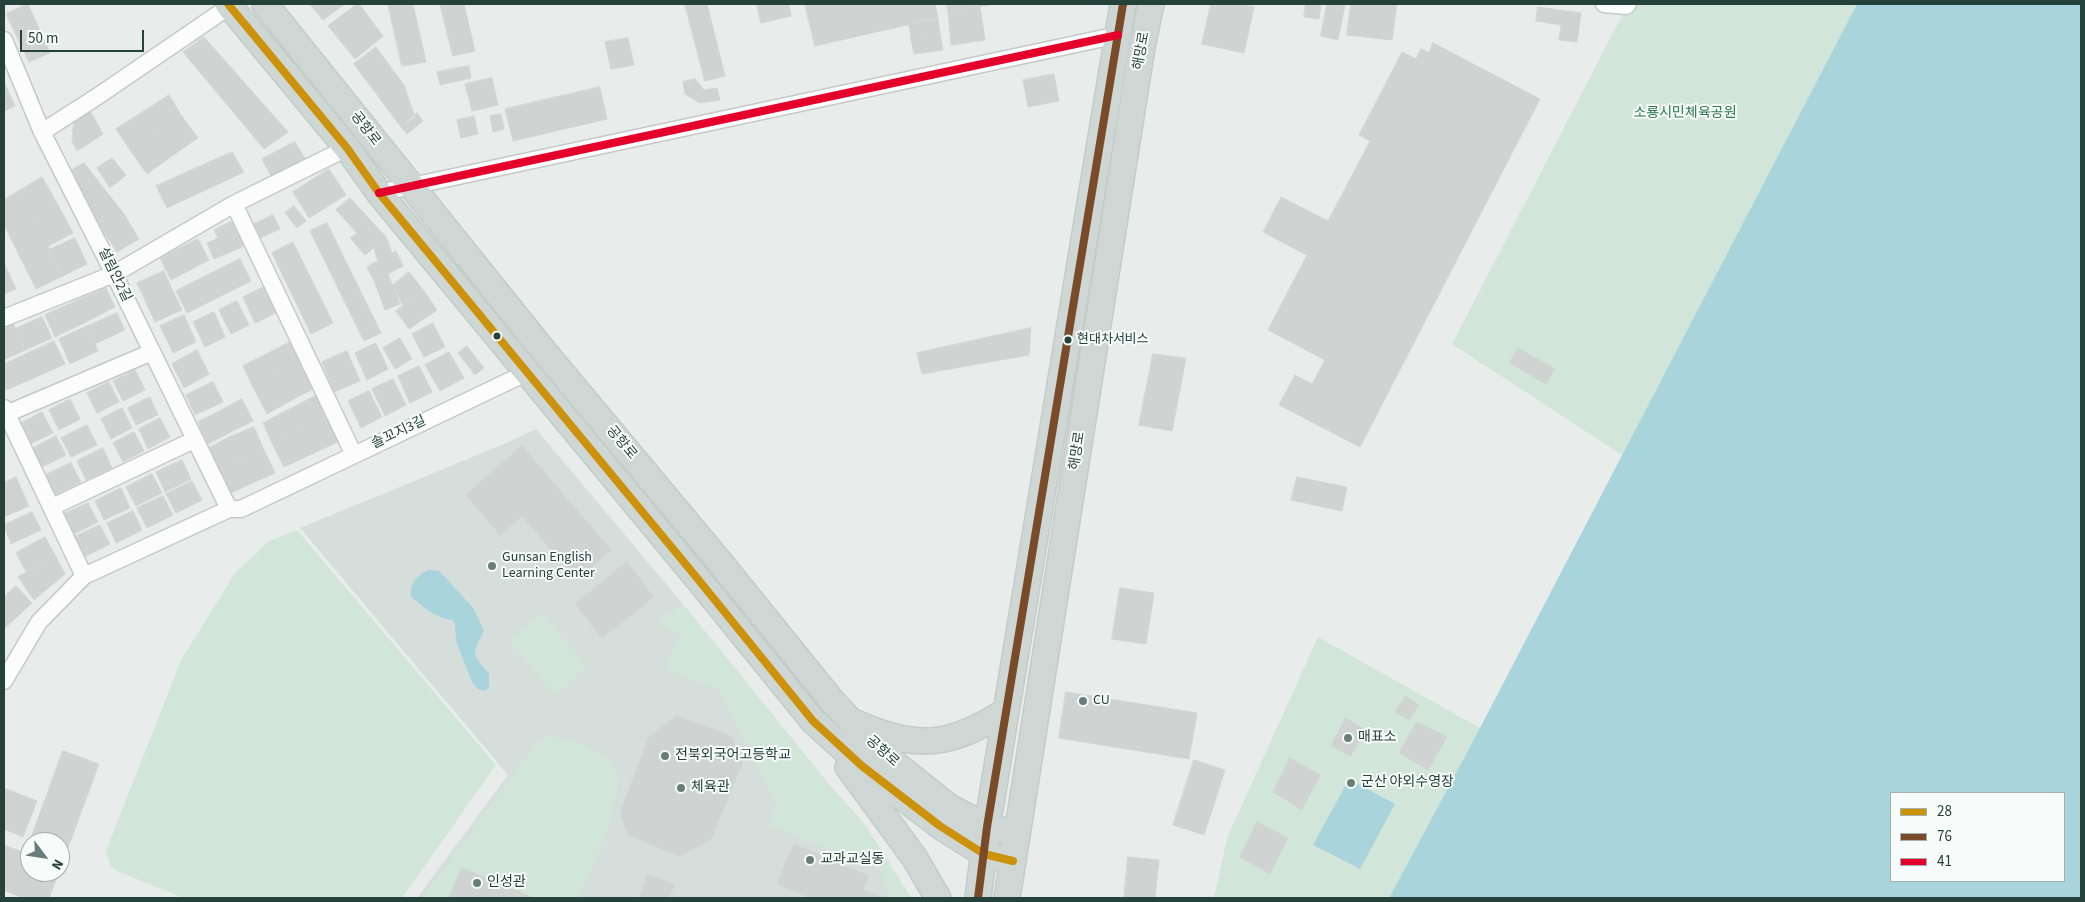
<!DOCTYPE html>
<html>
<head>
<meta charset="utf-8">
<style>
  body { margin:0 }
  #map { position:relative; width:2085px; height:902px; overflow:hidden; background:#e8edeb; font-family:"Source Sans 3",sans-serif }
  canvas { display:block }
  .frame { position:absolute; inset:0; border:5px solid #24423a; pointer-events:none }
  .legend { position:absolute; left:1890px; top:792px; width:175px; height:90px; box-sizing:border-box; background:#f7fbf9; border:1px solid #a3b1ad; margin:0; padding:6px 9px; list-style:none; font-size:15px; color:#24423a }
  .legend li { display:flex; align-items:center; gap:10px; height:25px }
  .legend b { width:25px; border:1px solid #a3b1ad }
  .north { position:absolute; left:20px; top:832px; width:50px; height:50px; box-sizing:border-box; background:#f7fbf9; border:1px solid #a3b1ad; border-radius:50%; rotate:121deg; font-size:14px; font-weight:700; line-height:20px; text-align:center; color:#24423a }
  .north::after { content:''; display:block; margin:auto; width:18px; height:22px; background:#697e78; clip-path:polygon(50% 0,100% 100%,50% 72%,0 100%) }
  .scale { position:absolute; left:20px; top:30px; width:124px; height:22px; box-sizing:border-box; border:2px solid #24423a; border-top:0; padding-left:6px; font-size:15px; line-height:18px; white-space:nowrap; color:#24423a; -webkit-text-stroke:4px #f7fbf9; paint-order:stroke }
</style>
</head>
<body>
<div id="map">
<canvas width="2085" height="902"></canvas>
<div class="frame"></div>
<ul class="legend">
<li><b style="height:6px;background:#cd920c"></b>28</li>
<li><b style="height:6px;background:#7a4b2a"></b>76</li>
<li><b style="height:6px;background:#e4002b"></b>41</li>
</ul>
<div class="north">N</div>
<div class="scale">50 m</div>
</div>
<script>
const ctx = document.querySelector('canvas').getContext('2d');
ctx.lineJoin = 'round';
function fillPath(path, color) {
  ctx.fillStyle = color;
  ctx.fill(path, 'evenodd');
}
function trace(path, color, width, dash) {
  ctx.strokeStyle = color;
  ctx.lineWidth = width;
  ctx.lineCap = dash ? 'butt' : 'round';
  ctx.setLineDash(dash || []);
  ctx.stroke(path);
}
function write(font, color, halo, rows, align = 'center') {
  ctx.font = font + ' "Source Sans 3","Noto Sans KR",sans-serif';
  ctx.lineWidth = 4;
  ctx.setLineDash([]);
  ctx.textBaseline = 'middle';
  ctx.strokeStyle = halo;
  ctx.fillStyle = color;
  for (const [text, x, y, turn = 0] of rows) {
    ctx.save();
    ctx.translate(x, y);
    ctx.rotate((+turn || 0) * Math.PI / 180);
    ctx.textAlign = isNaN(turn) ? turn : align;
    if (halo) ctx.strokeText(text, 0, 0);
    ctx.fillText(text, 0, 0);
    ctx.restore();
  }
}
const built = new Path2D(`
  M536 429 683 604 828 783 866 826 911 898H417L508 775 300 528 504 444Z`);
const green = new Path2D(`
  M1628 4H1857L1622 455 1452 344Z
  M297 530 496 765 402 898H184L117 871 111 867 106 851 181 660 235 573 269 541Z
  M683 604 828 783 866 826 911 898H889L880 870 769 825 777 805 720 690 665 669 680 634 658 624 660 619Z
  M543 613 587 667 555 695 509 641Z
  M1318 637 1480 728 1389 898H1214L1227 838Z
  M546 737C564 737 578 741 594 750 602 755 612 761 616 770 627 793 589 874 580 898H422L535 745Z`);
const water = new Path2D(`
  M1857 4H2081V898H1389L1480 728ZM1891 793H2064V881H1891Z
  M429 570 439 571 443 575 474 609 484 631C471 655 472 653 489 674V688L484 691 478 689 472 682 456 641 455 624 453 620C438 619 420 606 411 596 409 584 418 574 429 570Z
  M1349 779 1395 804 1360 869 1313 845Z`);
const building = new Path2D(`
  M28 4 50 53 29 62 6 14Z
  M310 4H345L323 20Z
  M357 4H359L383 36 355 59 328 26Z
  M388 4H413L426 62 402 66Z
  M440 4H464L475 51 453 56Z
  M685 4H707L725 76 705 81Z
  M757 4H789L791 16 761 23Z
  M805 4H935L938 18 815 46Z
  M947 4H997L948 11Z
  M1211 4H1236L1254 7 1244 53 1202 44Z
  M1306 4H1321L1319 19 1304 17Z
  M1327 4 1345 5 1338 40 1321 36Z
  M1351 4H1397L1392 40 1347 35Z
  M980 6 985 40 951 45 948 11Z
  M1538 7 1581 13 1577 42 1559 40 1561 25 1536 21Z
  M938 18 940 35 911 40 909 24Z
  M940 35 943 50 914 54 911 40Z
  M204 37 288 132 264 149 183 52Z
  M628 38 634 65 611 69 605 42Z
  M1433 43 1540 99 1360 447 1279 405 1295 375 1312 384 1325 360 1268 330 1307 255 1263 232 1281 197 1328 221 1370 141 1359 135 1402 52 1416 59 1421 49 1429 53Z
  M376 47 404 85 415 117 401 127 354 64Z
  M469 66 471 78 440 85 437 72Z
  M1054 74 1059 101 1028 107 1023 80Z
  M492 78 498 105 472 111 465 84Z
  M695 79 704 90 717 88 720 100 700 103 685 94 683 82Z
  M4 82 15 106 4 111Z
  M600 87 607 119 513 141 505 109Z
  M169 95 181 115 156 133 143 112Z
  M88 107 103 134 77 151 72 141 74 117Z
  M143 112 156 133 130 150 116 129Z
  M417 113 423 121 407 134 401 127Z
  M501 114 504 129 493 132 490 116Z
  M181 115 198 138 172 156 156 133Z
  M474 116 478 134 461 138 457 120Z
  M156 133 172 156 147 174 130 150Z
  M295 142 306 160 272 178 262 159Z
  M232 152 244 172 167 208 156 186Z
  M112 158 126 175 110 188 97 168Z
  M84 163 102 186 82 201 67 173Z
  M329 169 346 195 309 218 293 192Z
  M42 177 58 205 34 218 19 191Z
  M102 186 124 214 101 228 82 201Z
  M19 191 34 218 7 231 4 224V200Z
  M350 198 386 237 365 255 350 238 357 233 336 210Z
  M58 205 73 233 48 246 34 218Z
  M294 206 306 221 297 228 285 213Z
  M124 214 139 239 117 252 101 228Z
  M273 215 280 229 260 238 254 224Z
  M34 218 48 246 21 259 7 231Z
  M233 221 244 246 214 259 207 243 218 238 214 230Z
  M327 223 381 333 364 341 310 231Z
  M386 237 392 253 378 261 374 248Z
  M75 238 87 264 61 277 49 250Z
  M198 239 209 260 171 280 160 258Z
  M293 242 333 323 311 334 272 253Z
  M48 246 61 277 36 289 21 259Z
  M396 251 403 266 374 281 367 267Z
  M240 259 251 281 187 313 176 291Z
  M4 263 16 289 4 294Z
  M164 271 170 285 144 298 137 283Z
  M409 272 424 291 403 306 393 285Z
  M388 274 400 304 385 310 374 281Z
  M170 285 182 310 155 322 144 298Z
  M266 286 278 312 255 323 243 297Z
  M106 288 115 307 86 322 76 301Z
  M424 291 437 310 409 329 396 311Z
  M76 301 86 322 55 337 45 315Z
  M237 301 249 325 231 334 219 310Z
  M214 312 225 337 205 347 193 322Z
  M117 313 125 330 95 344 88 326Z
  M184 315 196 342 173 353 160 326Z
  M42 317 52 338 25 350 15 329Z
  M13 323 25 350 4 360V327Z
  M433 323 445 347 424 357 412 334Z
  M88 326 98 351 70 364 59 339Z
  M1031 328 1029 355 922 374 917 353Z
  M400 338 412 359 395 369 383 348Z
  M54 341 65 364 34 378 24 355Z
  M292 341 303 361 279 375 269 353Z
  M376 343 388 369 367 380 355 353Z
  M467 346 484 368 475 375 458 353Z
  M1518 348 1555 369 1546 384 1510 363Z
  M197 350 209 374 184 388 172 364Z
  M347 351 360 381 334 392 322 362Z
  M449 352 464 378 440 391 425 365Z
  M269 353 279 375 253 387 243 366Z
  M1153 354 1186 358 1172 431 1139 425Z
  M24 355 34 378 6 390 4 385V364Z
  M303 361 317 387 292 400 279 375Z
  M419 366 432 392 410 403 398 376Z
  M135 370 145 390 123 401 113 381Z
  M279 375 292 400 267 414 253 387Z
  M393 379 406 405 385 416 372 389Z
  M109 382 119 402 97 413 87 393Z
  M213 382 223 402 195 415 186 395Z
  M369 391 382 417 361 428 348 401Z
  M319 394 330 417 303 430 292 408Z
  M150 397 158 415 136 425 128 408Z
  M70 399 80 419 59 430 49 410Z
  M242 399 253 421 229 433 218 412Z
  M122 408 132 428 111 439 101 419Z
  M292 408 303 430 272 443 263 423Z
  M42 412 53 433 28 445 18 425Z
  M218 412 229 433 208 444 198 422Z
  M330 417 342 440 314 453 303 430Z
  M160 418 170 437 148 449 139 429Z
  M87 425 97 445 71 457 61 438Z
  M254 427 264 450 239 461 230 437Z
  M303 430 314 453 284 467 272 443Z
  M134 432 144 451 123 462 113 443Z
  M56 436 66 455 40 468 31 449Z
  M230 437 239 461 217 471 207 449Z
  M522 446 611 550 577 580 522 516 500 535 466 495Z
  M103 448 112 468 86 480 77 461Z
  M264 450 275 473 250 484 239 461Z
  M182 460 191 479 165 492 156 472Z
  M239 461 250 484 227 495 217 471Z
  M71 463 81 482 54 495 45 475Z
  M152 474 162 493 136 506 126 487Z
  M16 477 29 506 4 517V483Z
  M1297 477 1347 487 1342 511 1291 500Z
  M192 481 202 500 176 513 166 494Z
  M121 488 130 508 104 520 95 501Z
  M163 496 173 515 147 528 137 508Z
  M88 503 98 522 72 535 62 515Z
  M133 511 142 530 116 543 107 523Z
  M32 512 41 530 11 544 4 525Z
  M100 525 110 544 84 557 74 537Z
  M45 537 56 557 27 573 16 553Z
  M56 557 65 574 34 600 18 577Z
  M627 562 654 597 602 638 575 604Z
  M16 586 32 603 4 629V597Z
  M1120 588 1154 593 1146 644 1112 639Z
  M1066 692 1197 713 1189 759 1059 738Z
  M1406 696 1419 705 1409 720 1395 712Z
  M677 716 731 736 743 762 711 839 679 856 628 835 620 814 649 737Z
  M1346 718 1365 730 1351 756 1331 746Z
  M1417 722 1447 737 1428 770 1399 753Z
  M63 751 99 764 60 869V842H30V872H59L49 898H22L4 890V845L25 853Z
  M1290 758 1320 775 1302 810 1273 792Z
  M1194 760 1225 770 1204 835 1173 825Z
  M4 788 37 801 23 837 4 829Z
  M1257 822 1288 838 1270 874 1240 857Z
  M794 844 869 876 863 889 880 897 879 898H810L777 884Z
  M1128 857 1159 860 1155 898H1124Z
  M462 868 535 898H449Z
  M648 874 674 885 669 898H639Z`);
const minor = new Path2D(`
  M1604 4 1626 6 1628 4
  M4 40 42 132 114 274 229 509
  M42 132 98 96 230 6
  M379 193 1118 35
  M234 204 354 455
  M4 318 114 274 234 204 347 148
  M4 408 84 576
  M6 414 152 352
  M52 507 194 440
  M4 681 39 622 84 576 229 509H241L526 373`);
const primary = new Path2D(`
  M228 4 347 148 379 193 697 578 813 721 862 766 940 826 984 854 1013 861
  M265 4 547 355 719 561 833 702 879 751 949 807 987 827 1017 833
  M856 723C919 751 950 746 1006 711
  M848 767 914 857 938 898
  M978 898 987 827 1123 4
  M1007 898 1142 47 1151 4`);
const bus1 = new Path2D(`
  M228 4 347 148 379 193 697 578 813 721 862 766 940 826 984 854 1013 861`);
const bus2 = new Path2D(`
  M978 898 987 827 1123 4`);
const bus3 = new Path2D(`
  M379 193 1118 35`);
const markers = [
  [497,336,4.5,"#24423a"],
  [1068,340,4.5,"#24423a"],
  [492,566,5,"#697e78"],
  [1083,701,5,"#697e78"],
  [1348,738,5,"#697e78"],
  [665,756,5,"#697e78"],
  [1351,783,5,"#697e78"],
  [681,788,5,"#697e78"],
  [810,860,5,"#697e78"],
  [477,883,5,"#697e78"]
];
const busNames = [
  ["현대차서비스",1077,340]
];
const streetNames = [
  ["해망로",1142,51,-80],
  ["공항로",365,129,52],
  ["설림안2길",114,275,64],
  ["솔꼬지3길",399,433,-25],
  ["공항로",621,443,50],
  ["해망로",1078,451,-81],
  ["공항로",882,752,42]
];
const parkNames = [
  ["소룡시민체육공원",1685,114]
];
const poiNames = [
  ["Gunsan English",502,558],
  ["Learning Center",502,574],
  ["CU",1093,701],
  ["매표소",1358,738],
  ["전북외국어고등학교",675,756],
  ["군산 야외수영장",1361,783],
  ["체육관",691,788],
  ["교과교실동",820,860],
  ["인성관",487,883]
];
fillPath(built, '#d6dedb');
fillPath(green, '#d1e6d8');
fillPath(water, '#a9d4db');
fillPath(building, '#cfd4d2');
trace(building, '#d1d6d4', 1);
trace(minor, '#c5cac8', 19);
trace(primary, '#c3ccc9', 28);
trace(minor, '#fcfcfc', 16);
trace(primary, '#cfd7d5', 25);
trace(bus1, '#cd920c', 8);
trace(bus2, '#7a4b2a', 8);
trace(bus3, '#e4002b', 8);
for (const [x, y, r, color] of markers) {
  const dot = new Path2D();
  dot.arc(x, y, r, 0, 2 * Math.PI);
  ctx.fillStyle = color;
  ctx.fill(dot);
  trace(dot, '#f7fbf9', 2);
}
write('13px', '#24423a', '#f7fbf9', busNames, 'left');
write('14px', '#24423a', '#f7fbf9', streetNames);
write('14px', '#2d7a4b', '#f7fbf9', parkNames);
write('14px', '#24423a', '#f7fbf9', poiNames, 'left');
</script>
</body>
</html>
